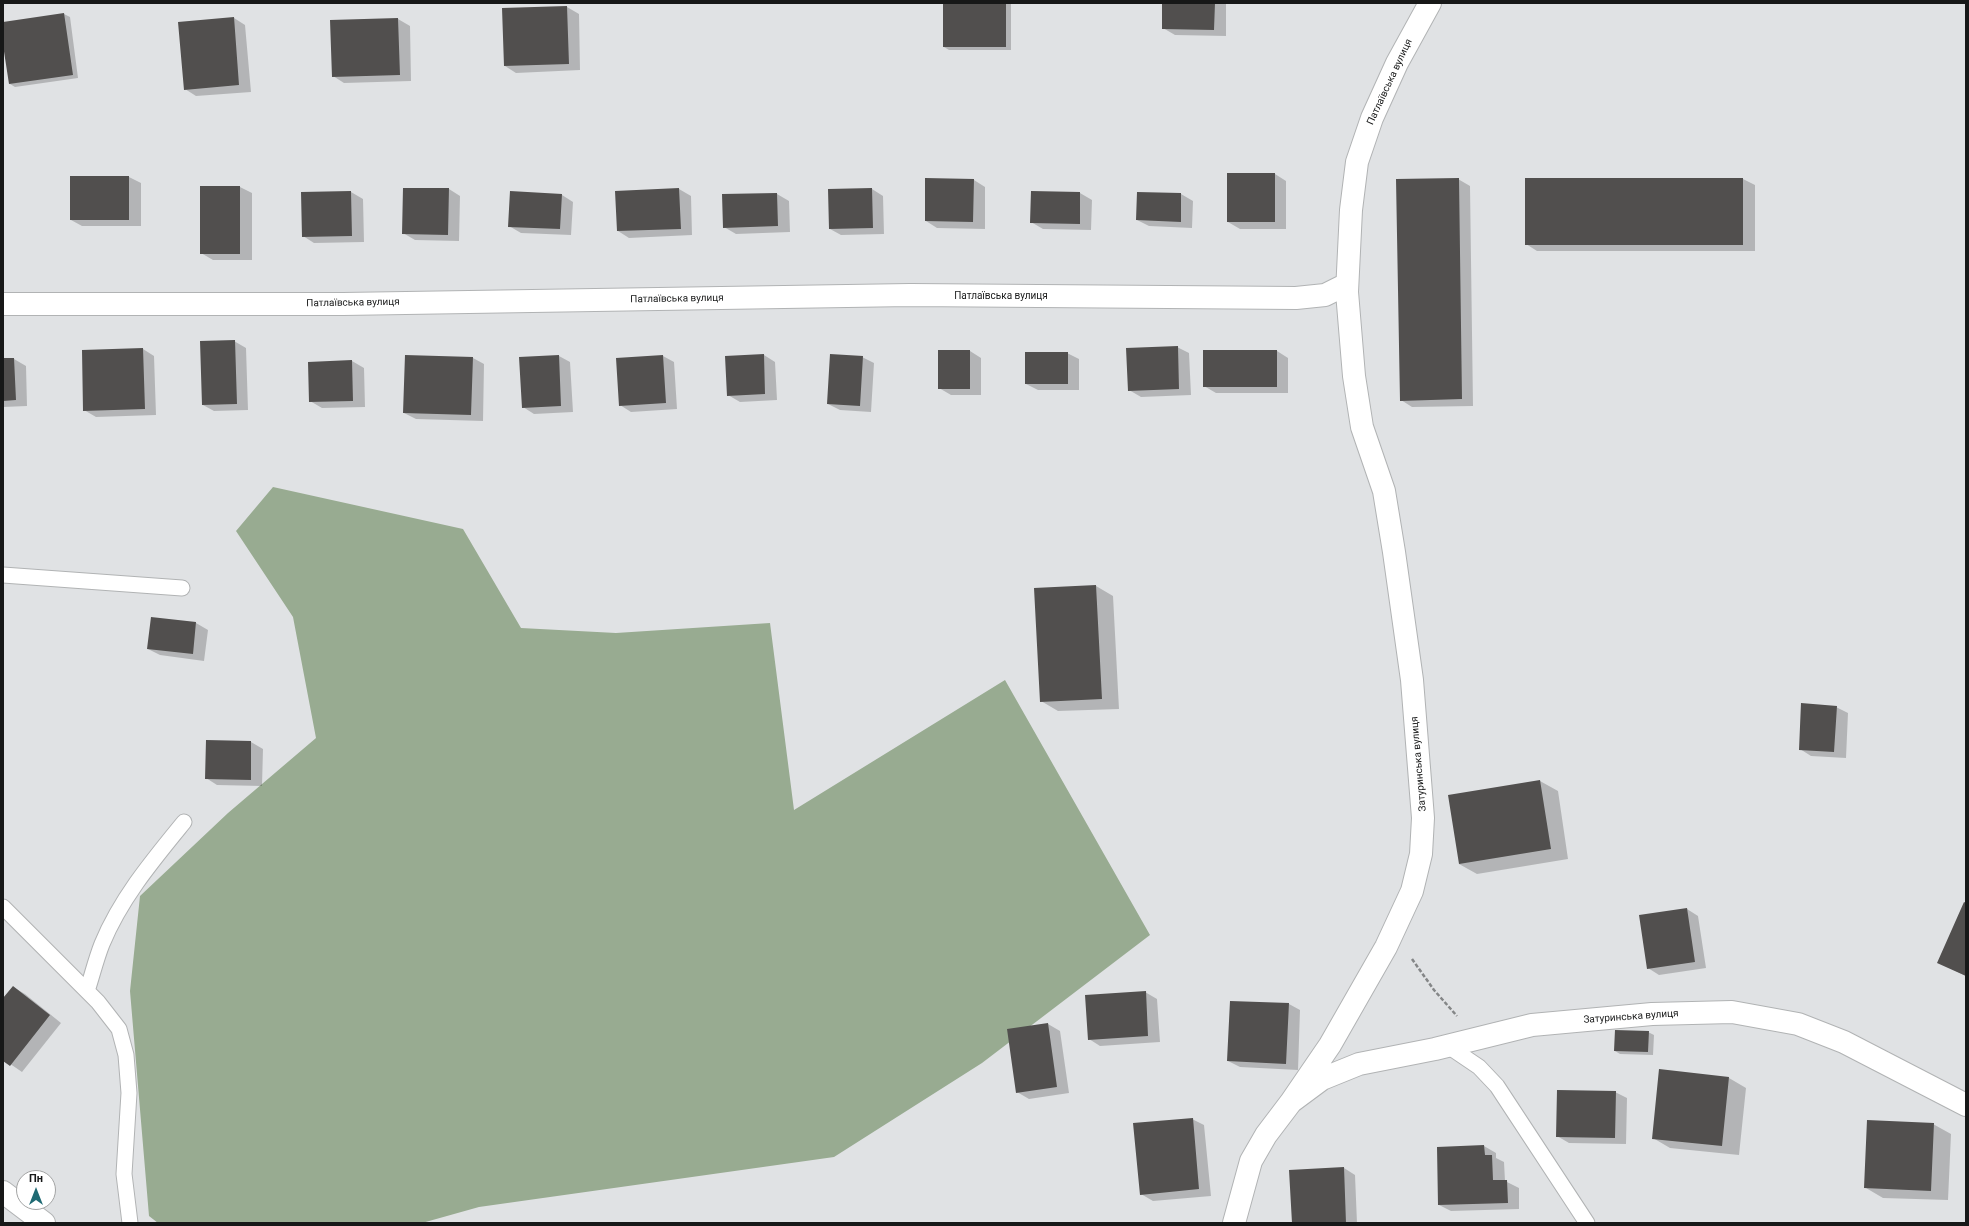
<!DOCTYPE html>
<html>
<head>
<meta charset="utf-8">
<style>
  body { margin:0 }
  #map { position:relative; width:1969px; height:1226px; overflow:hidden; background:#e0e2e4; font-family:Roboto,sans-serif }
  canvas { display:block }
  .frame { position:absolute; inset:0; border:4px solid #171818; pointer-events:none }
  .north { position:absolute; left:16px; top:1170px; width:40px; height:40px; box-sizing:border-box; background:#fff; border:1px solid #a2a3a3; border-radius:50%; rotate:0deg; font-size:11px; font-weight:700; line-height:16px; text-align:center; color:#171818 }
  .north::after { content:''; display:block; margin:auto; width:14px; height:18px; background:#1f6a73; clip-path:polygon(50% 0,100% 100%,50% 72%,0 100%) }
</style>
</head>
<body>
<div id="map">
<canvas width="1969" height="1226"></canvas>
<div class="frame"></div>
<div class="north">Пн</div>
</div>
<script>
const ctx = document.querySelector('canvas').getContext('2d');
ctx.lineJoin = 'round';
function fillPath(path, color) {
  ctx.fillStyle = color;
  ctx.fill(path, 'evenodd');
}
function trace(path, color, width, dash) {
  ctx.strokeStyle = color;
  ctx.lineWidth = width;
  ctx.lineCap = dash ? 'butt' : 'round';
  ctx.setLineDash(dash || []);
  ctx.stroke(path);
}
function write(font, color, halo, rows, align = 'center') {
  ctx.font = font + ' Roboto,sans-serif';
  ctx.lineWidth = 4;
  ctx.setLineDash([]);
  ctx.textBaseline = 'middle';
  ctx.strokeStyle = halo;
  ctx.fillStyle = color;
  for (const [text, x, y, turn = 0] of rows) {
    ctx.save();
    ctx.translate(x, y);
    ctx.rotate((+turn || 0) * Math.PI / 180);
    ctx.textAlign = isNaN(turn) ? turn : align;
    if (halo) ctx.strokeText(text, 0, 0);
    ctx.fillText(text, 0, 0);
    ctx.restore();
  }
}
const forest = new Path2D(`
  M273 487 463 529 521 628 616 633 770 623 794 810 1005 680 1150 935 982 1063 834 1157 479 1207 422 1223H158L149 1216 130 991 140 896 228 813 316 738 293 617 236 531Z`);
const shadow = new Path2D(`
  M944 3H1011V50H949L944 47Z
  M1163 3H1226V36L1175 35 1163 28Z
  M567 7 579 14 580 70 516 73 505 66Z
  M64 14 70 17 78 78 15 87 10 84 3 38V23Z
  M234 18 245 25 251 92 196 96 185 89Z
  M398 19 410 26 411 81 344 83 333 76Z
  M1275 174 1286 181V229H1240L1228 222Z
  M129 177 141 183V226H82L71 220Z
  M1458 179 1470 186 1473 406 1412 407 1401 400Z
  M1526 179H1743L1755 185V251H1537L1526 244Z
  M974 180 985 187V229L937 228 926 221Z
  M201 187H240L252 193V260H213L201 253Z
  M449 189 460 196 459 241 415 240 403 233Z
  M679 189 691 196 692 235 629 238 618 231Z
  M872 189 883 196 884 234 841 235 830 229Z
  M351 192 363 199 364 242 314 243 303 236 302 193Z
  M1032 192 1080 193 1092 200 1091 230 1043 229 1031 222Z
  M1138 193 1181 194 1193 201 1192 228 1149 226 1137 220Z
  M777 194 789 201 790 232 736 234 724 227 723 195Z
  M562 195 573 202 571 235 521 233 509 226Z
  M234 341 246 348 248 410 214 411 203 405Z
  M1177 347 1189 353 1191 395 1141 397 1129 390Z
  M143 349 154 356 156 415 96 417 84 410Z
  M970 351 981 358V395H951L939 388Z
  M1277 351 1288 358V393H1216L1204 386Z
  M1067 353 1079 359V390H1038L1026 384Z
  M764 355 775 362 777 400 740 402 728 395Z
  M559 356 570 362 573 412 534 414 523 407Z
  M663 356 674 362 677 409 631 412 620 405Z
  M862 357 874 363 871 412 840 410 828 404Z
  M473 358 484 364 483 421 416 419 404 413Z
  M3 359H14L26 366 27 406 3 407Z
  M352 361 364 368 365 407 322 408 310 401 309 363Z
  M1096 586 1113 596 1119 709 1058 711 1041 701Z
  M152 618 196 623 208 630 204 661 160 655 148 649Z
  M1836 707 1848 713 1846 758 1811 756 1800 749Z
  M207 741 251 742 263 749 262 786 217 785 206 778Z
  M1540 781 1558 791 1568 859 1477 874 1459 864Z
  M1966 904V976L1939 963Z
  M1687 909 1698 916 1706 968 1659 975 1648 968Z
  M13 987 25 994 61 1023 22 1072 3 1059V1000Z
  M1145 992 1157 999 1160 1042 1100 1046 1089 1039Z
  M1289 1004 1300 1010 1298 1070 1240 1067 1228 1061Z
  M1048 1024 1060 1031 1069 1093 1029 1099 1017 1092Z
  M1648 1032 1654 1035 1653 1055 1620 1054 1615 1051Z
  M1660 1070 1729 1078 1746 1088 1739 1155 1670 1148 1653 1138Z
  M1615 1092 1627 1098 1626 1144 1569 1143 1557 1136Z
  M1192 1119 1204 1125 1211 1196 1153 1201 1141 1194Z
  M1933 1124 1951 1134 1948 1200 1883 1198 1866 1188Z
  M1484 1146 1496 1153V1158L1504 1162 1505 1181 1519 1188V1209L1451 1211 1439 1205Z
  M1344 1168 1355 1175 1357 1223H1293Z`);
const building = new Path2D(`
  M943 3H1006V47H943Z
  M1162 3H1215L1214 30 1162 29Z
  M567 6 569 64 504 66 502 8Z
  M64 13 73 75 9 84 3 45V22Z
  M234 17 239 85 184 90 178 22Z
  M398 18 400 75 332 77 330 20Z
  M1227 173H1275V222H1227Z
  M70 176H129V220H70Z
  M925 178 974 179 973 222 925 221Z
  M1459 178 1462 399 1400 401 1396 179Z
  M1525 178H1743V245H1525Z
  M200 186H240V254H200Z
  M403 188H449L448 235 402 234Z
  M679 188 681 229 617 231 615 191Z
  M872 188 873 228 829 229 828 189Z
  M351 191 352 236 302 237 301 192Z
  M510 191 562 194 560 229 508 227Z
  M1031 191 1080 192V224L1030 223Z
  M1137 192 1181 193V222L1136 220Z
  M777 193 778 226 723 228 722 194Z
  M235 340 237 404 202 405 200 341Z
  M1178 346 1179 389 1128 391 1126 348Z
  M143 348 145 409 83 411 82 350Z
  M938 350H970V389H938Z
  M1203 350H1277V387H1203Z
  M1025 352H1068V384H1025Z
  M764 354 765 394 727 396 725 356Z
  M830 354 863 356 860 406 827 404Z
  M405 355 473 357 471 415 403 413Z
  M559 355 561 406 522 408 519 357Z
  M663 355 666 403 619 406 616 358Z
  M3 358H14L16 400 3 401Z
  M352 360 353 401 309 402 308 362Z
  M1096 585 1102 699 1040 702 1034 588Z
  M151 617 196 622 193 654 147 649Z
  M1801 703 1837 706 1834 752 1799 750Z
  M206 740 251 741V780L205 779Z
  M1540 780 1551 849 1459 864 1448 795Z
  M1964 902 1966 903V976L1937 963Z
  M1687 908 1695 962 1647 969 1639 915Z
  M13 986 50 1015 10 1066 3 1061V998Z
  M1146 991 1148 1036 1088 1040 1085 995Z
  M1230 1001 1289 1003 1286 1064 1227 1061Z
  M1048 1023 1057 1087 1016 1093 1007 1029Z
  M1615 1030 1649 1031 1648 1052 1614 1051Z
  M1659 1069 1729 1077 1722 1146 1652 1139Z
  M1557 1090 1616 1091 1615 1138 1556 1137Z
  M1193 1118 1199 1189 1140 1195 1133 1123Z
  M1867 1120 1934 1123 1931 1191 1864 1188Z
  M1484 1145 1485 1155H1492L1493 1180H1507L1508 1203 1438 1205 1437 1147Z
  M1344 1167 1346 1223H1292L1289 1170Z`);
const path = new Path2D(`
  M1412 959 1434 990 1457 1016`);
const service = new Path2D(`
  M3 575 182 588
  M3 907 98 1002 119 1029 126 1055 129 1093 124 1174 130 1223
  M87 991C92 976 96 959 102 944 121 898 153 860 184 822
  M1448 1046 1479 1067 1497 1086 1587 1223`);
const minor = new Path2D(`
  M3 304H343L910 295 1296 298 1325 295 1347 284
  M1291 1102 1330 1045 1386 947 1412 891 1421 854 1423 818 1412 680 1394 552 1384 491 1362 427 1354 376 1347 292 1351 210 1357 162 1372 118 1397 63 1430 3
  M1234 1223 1251 1161 1266 1135 1291 1102 1322 1079 1359 1064 1435 1049 1532 1025 1652 1014 1732 1012 1798 1024 1844 1042 1966 1105`);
const tertiary = new Path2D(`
  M3 1192 44 1223`);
const streetNames = [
  ["Патлаївська вулиця",1390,82,-65],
  ["Патлаївська вулиця",1001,296],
  ["Патлаївська вулиця",677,299,-1],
  ["Патлаївська вулиця",353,303,-1],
  ["Затуринська вулиця",1419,764,-95],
  ["Затуринська вулиця",1631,1017,-4]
];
fillPath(forest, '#98ab91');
fillPath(shadow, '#0003');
fillPath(building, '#514f4e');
trace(service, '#b1b3b4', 17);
trace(minor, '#b1b3b4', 24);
trace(tertiary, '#b1b3b4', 24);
trace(path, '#848687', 2.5, [4, 2]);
trace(service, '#fff', 15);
trace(minor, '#fff', 22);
trace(tertiary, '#fff', 22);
write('10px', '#171818', '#fff', streetNames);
</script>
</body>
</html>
